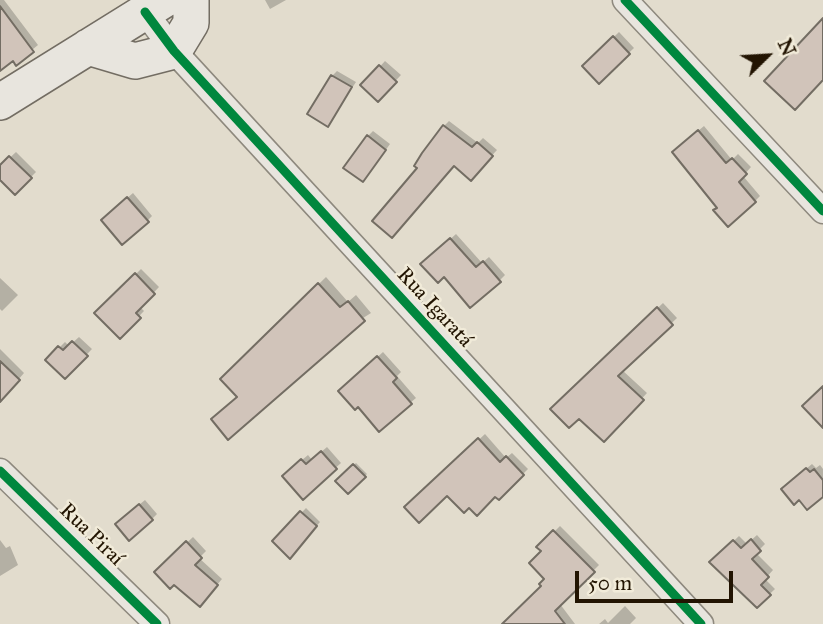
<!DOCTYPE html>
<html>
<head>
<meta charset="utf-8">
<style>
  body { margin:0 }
  #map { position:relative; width:823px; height:624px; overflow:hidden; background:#e2dccd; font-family:"IM FELL Great Primer",serif }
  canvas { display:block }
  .north { position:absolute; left:732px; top:21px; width:70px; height:70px; -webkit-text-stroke:5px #f1ebd9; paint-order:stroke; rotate:66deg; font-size:19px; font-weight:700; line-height:28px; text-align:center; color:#221402 }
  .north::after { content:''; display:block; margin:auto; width:24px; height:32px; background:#221402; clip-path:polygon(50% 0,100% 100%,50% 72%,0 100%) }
  .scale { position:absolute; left:575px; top:571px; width:158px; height:32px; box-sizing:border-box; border:4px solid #221402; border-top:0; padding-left:9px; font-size:21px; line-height:24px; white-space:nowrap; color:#221402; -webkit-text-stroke:5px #f1ebd9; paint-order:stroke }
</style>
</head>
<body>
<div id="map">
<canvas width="823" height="624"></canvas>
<div class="north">N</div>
<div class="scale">50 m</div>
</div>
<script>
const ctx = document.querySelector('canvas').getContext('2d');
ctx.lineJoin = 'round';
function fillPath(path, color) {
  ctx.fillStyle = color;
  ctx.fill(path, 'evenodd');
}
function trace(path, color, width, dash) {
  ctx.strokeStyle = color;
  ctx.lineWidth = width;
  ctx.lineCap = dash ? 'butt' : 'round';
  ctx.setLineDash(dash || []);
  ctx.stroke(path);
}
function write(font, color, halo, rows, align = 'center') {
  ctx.font = font + ' "IM FELL Great Primer",serif';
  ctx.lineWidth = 5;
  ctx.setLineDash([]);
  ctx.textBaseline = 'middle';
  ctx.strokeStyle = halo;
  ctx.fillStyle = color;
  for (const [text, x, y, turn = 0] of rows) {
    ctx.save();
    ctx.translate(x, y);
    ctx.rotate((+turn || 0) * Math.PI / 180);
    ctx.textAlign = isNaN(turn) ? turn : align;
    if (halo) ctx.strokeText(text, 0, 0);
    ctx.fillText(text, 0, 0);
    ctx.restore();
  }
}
const shadow = new Path2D(`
  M0 0H4L38 45 16 63 13 59 0 68Z
  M265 0H286L270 9Z
  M619 32 634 48 599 81 584 66Z
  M385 61 401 75 378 99 363 85Z
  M337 71 356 82 328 124 332 76Z
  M449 121 478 143 483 138 497 150 471 178 455 164 444 126Z
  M704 126 732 160 738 154 751 167 743 176 760 196 755 201 679 147Z
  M373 131 390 144 368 175V136Z
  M16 152 36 172 15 193 0 178V167Z
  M133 193 152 216 147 221 108 215Z
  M456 234 482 263 489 257 505 275 500 280 444 275 423 264Z
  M141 269 159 287 140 307 144 311 120 336 97 313Z
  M326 277 348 302 356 295 371 313 239 396 222 379Z
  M0 278 18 295 2 311 0 309Z
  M663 303 677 318 622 370 647 393 604 439 579 416 553 409Z
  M79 337 92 349 65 377 47 360 65 342 69 346Z
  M0 349 24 373 0 401Z
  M383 352 401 372 397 376 416 398 410 403 359 405 341 391Z
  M485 434 506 458 512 453 528 469 499 498 495 494 469 505 447 494 407 507Z
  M327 447 341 463 303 497 289 471 308 455 312 460Z
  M356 463 367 474 348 492 338 481Z
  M812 464 816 468 820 465 823 469V495L799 498 788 484Z
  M145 500 157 514 152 519H122Z
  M306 508 320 522 294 552 275 541Z
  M560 526 599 565 560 604 575 624H503L543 586 547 578 544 551 539 547Z
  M757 535 765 544 756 553 773 570 765 579 775 589 757 606 712 562 739 536 747 544Z
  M193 537 206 551 199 558 222 579 205 599 156 572Z
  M0 540 6 548 10 546 18 565 0 576Z
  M625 606 636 618 630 624H599L605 619 608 623Z`);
const building = new Path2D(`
  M0 6 34 52 16 66 13 61 0 71Z
  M823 18V80L795 110 764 81Z
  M613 36 630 54 599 84 582 66Z
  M379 65 397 82 378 102 360 85Z
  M331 75 352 87 328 127 307 114Z
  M443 125 472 147 477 142 493 156 471 181 454 166 392 238 372 221 417 168 414 166 422 153Z
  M698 130 726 163 732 158 747 174 739 182 756 202 728 227 713 210 717 208 672 152Z
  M367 135 386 150 363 182 343 168Z
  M9 156 32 178 15 195 0 180V165Z
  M127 197 149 222 122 245 101 220Z
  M450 238 476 267 483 261 501 282 470 308 444 277 438 283 420 264Z
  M135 273 155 294 136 313 141 318 120 339 94 313Z
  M318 283 340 307 348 301 365 321 228 440 211 419 237 397 220 379Z
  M657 307 673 325 618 376 644 400 604 442 579 419 569 428 550 409Z
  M72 341 88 356 65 379 45 360 58 346 63 350Z
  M377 356 397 378 393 382 412 404 379 432 358 407 355 410 338 391Z
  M0 361 20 380 0 402Z
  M823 386V428L802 406Z
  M478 438 500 462 506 456 524 475 499 500 495 497 477 516 469 508 464 513 447 496 419 523 404 507Z
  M321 451 337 469 303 500 282 476 301 459 306 464Z
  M353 464 366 477 348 494 335 481Z
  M806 468 810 472 814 469 823 480V497L807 510 799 500 794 505 781 489Z
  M139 504 153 520 129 541 115 524Z
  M300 511 317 526 290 559 272 541Z
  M553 530 595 572 555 611 565 624H502L541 586 539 584 544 579 529 563 541 551 536 547Z
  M751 539 761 551 752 559 769 577 761 585 771 595 757 608 709 562 733 540 741 548Z
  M186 541 202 558 195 565 218 585 200 607 174 585 170 589 154 572Z`);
const street = new Path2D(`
  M625 0 823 211
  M145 12 174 51 701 624
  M0 471 157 624`);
const secondary = new Path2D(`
  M88 47 135 61 174 51 191 23V0
  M0 102 164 0`);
const cycleway = new Path2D(`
  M625 0 823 211
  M145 12 174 51 701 624
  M0 471 157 624`);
const streetNames = [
  ["Rua Igaratá",434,308,47],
  ["Rua Piraí",91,535,44]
];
fillPath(shadow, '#0003');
fillPath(building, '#d1c4ba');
trace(building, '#736d63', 2);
trace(street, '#8e897e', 27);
trace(secondary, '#736d63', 38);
trace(street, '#e8e5de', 24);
trace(secondary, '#e8e5de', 35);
trace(cycleway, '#00873e', 9);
write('21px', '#221402', '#f1ebd9', streetNames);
</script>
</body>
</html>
